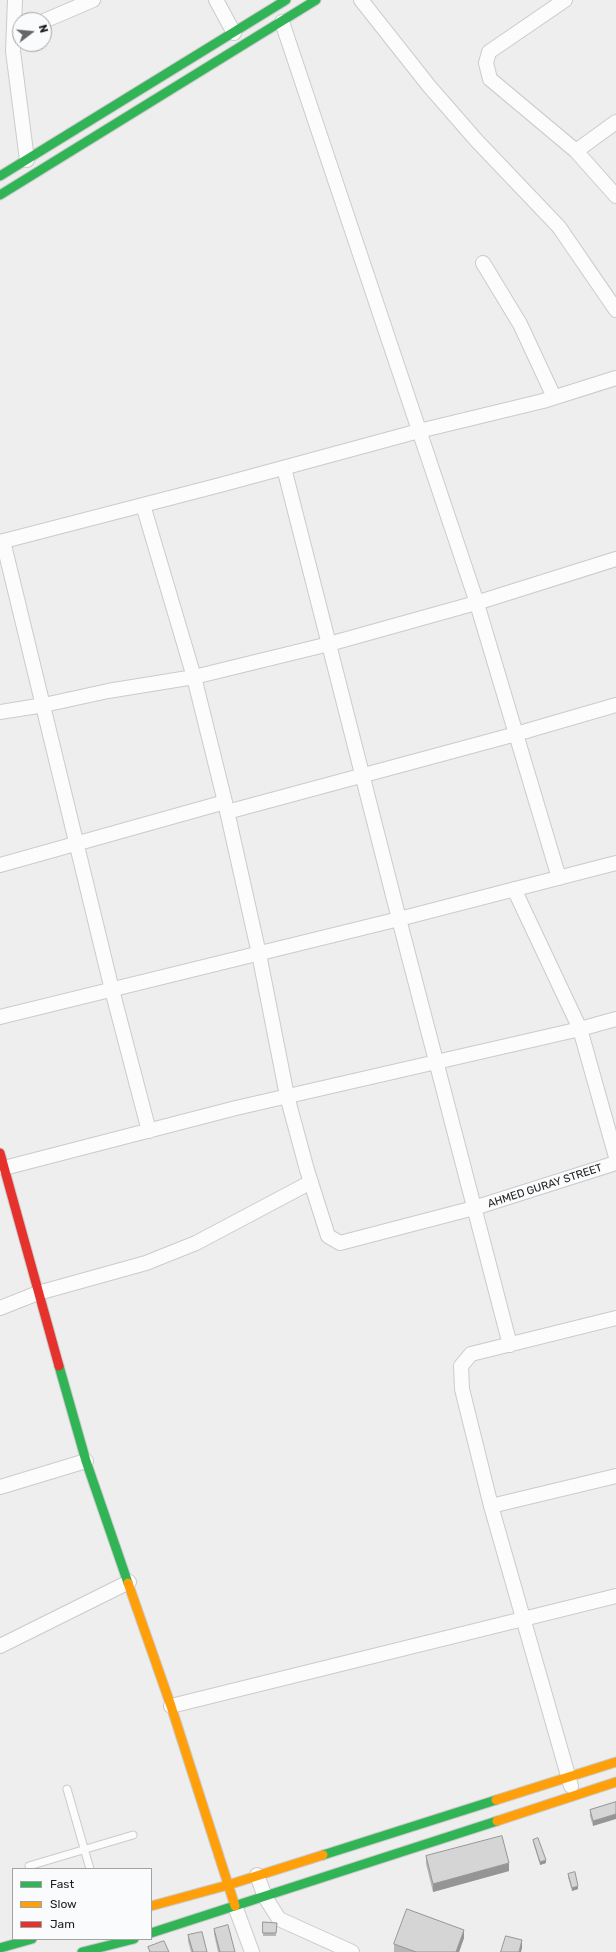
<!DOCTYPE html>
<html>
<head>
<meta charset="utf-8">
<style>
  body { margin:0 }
  #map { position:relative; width:616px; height:1952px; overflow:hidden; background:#eee; font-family:Rubik,sans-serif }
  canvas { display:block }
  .legend { position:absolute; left:12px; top:1868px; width:140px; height:72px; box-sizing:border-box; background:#fafbfd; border:1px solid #a1a2a3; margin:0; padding:5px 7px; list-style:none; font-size:12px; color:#1c1d1d }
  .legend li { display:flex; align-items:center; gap:8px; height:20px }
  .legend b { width:20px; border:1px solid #a1a2a3 }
  .north { position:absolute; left:12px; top:12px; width:40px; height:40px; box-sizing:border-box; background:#fafbfd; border:1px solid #a1a2a3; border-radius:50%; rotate:74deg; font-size:11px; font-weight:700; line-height:16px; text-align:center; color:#1c1d1d }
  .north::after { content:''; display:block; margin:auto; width:14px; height:18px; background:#666; clip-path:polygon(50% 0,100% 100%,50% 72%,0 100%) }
</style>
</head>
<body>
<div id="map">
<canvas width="616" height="1952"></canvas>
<ul class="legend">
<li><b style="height:5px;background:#30b455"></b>Fast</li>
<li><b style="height:5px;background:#ff9f0a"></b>Slow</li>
<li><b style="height:5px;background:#e5322d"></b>Jam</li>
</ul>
<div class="north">N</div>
</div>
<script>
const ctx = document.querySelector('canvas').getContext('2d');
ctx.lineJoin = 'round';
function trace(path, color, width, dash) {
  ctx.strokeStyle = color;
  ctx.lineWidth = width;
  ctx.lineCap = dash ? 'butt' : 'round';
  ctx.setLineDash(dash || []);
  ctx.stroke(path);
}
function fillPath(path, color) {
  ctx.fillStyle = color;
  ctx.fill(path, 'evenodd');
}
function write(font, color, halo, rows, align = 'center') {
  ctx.font = font + ' Rubik,sans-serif';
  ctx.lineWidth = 3;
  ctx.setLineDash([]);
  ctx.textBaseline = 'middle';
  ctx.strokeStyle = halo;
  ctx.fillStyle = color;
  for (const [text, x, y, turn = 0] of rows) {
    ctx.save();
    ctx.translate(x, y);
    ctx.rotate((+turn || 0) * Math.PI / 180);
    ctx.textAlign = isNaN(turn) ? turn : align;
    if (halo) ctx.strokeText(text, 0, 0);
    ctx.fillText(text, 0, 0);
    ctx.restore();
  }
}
const lane = new Path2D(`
  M67 1789 90 1869
  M29 1866 133 1835`);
const street = new Path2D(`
  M15 0 13 51 27 160
  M216 0 234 33
  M361 0 429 86 477 141 559 227 616 310
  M565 0 489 52 486 63 490 79 576 151 616 196
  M44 21 93 0
  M282 22 475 597 559 878
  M576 151 616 122
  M483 263 520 324 554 397
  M284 468 399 919 510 1345
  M143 505 194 677 225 802 259 954 287 1096 307 1170 328 1236 340 1243 474 1208 616 1163
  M3 541 112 990 149 1131
  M0 542 220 485 419 431 543 401 616 378
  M0 712 44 705 108 691 194 677 329 644 476 603 616 559
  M227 812 516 734 616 705
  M0 865 225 802
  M514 889 580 1029 616 1157
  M0 1017 399 919 616 863
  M4 1168 236 1108 580 1029 616 1019
  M0 1308 38 1293 146 1263 196 1243 311 1182
  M0 1487 86 1461
  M491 1506 616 1476
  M0 1646 129 1582
  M171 1706 616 1596
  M571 1786 491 1506 462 1389 461 1366 471 1354 616 1318
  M257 1875 265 1897 279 1919 352 1952
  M235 1906 252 1952`);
const fast = new Path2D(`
  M0 176 286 0
  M0 195 316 0
  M59 1366 86 1461 128 1583
  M323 1855 496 1800
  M151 1933 497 1821
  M0 1948 32 1939
  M82 1952 134 1939`);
const slow = new Path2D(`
  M128 1583 171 1706 235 1906
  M496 1800 616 1762
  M497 1821 616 1782
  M151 1906 228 1885 323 1855`);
const jam = new Path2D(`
  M0 1153 59 1366`);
const wall = new Path2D(`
  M616 1802 593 1826 590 1816V1810Z
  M533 1840 546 1863 540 1865 533 1842Z
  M426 1856 509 1871 433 1892 426 1864Z
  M568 1874 578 1889 572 1891 568 1877Z
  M263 1922 277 1923 276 1936H263Z
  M214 1929 235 1952H218L214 1934Z
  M188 1935 207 1952H191L188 1941Z
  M464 1938 459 1952H394V1944Z`);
const shadedWall = new Path2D(`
  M616 1814V1819L593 1826V1821Z
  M546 1860V1863L540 1865V1862Z
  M509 1863V1871L433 1892V1884Z
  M578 1886V1889L572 1891V1888Z
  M464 1930V1938L459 1952H456Z
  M522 1940V1948L521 1952H519Z`);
const building = new Path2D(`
  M616 1802V1814L593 1821 590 1810Z
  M502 1836 509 1863 433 1884 426 1856Z
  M538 1838 546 1860 540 1862 533 1840Z
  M575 1872 578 1886 572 1888 568 1874Z
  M407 1909 464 1930 456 1952H416L394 1944Z
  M263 1922 277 1923 276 1933H263Z
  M228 1925 235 1952H220L214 1929Z
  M202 1932 207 1952H193L188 1935Z
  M506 1936 522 1940 519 1952H501Z
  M164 1941 169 1952H150L148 1947Z`);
const streetNames = [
  ["AHMED GURAY STREET",545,1186,-18]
];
trace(lane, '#cbcbcb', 9);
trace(street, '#cbcbcb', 16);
trace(fast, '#cbcbcb', 11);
trace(slow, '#cbcbcb', 11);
trace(jam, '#cbcbcb', 11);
trace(lane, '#fcfcfc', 7);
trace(street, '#fcfcfc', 14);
trace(fast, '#30b455', 9);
trace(slow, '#ff9f0a', 9);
trace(jam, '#e5322d', 9);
fillPath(wall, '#b7b7b7');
fillPath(shadedWall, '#959595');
fillPath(building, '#d5d5d5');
trace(building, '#959595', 1);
write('11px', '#1c1d1d', '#fafbfd', streetNames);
</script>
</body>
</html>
